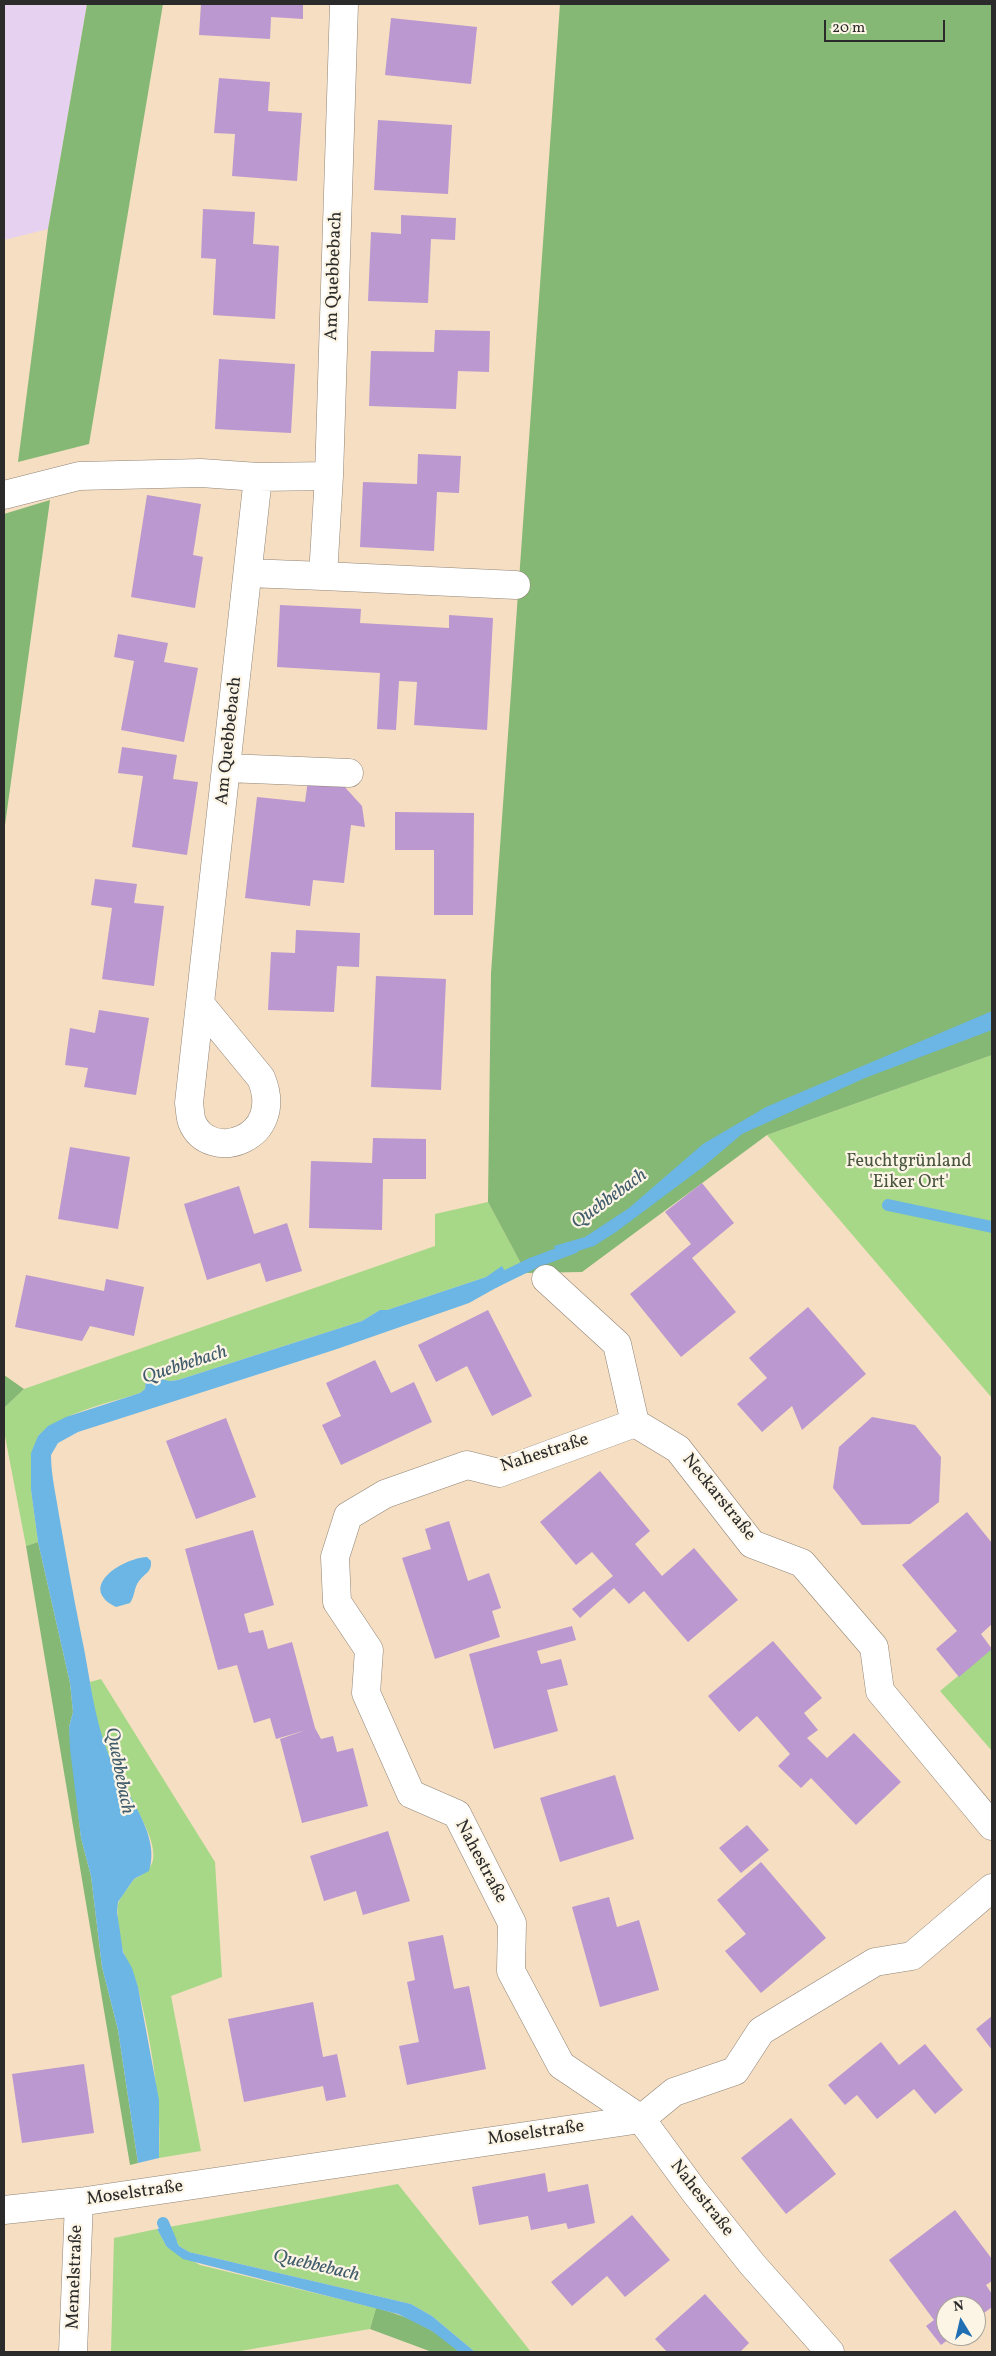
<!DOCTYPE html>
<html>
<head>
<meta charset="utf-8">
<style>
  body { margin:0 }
  #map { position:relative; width:996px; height:2356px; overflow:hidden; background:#f5dec2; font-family:Vollkorn,serif }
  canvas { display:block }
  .frame { position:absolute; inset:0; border:5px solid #2b2b2b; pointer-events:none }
  .north { position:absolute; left:936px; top:2296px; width:50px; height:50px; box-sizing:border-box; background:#fcf5e5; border:1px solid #a8a49b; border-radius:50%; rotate:351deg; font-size:14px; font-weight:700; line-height:20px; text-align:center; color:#2b2b2b }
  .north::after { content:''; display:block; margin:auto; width:18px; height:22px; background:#1f6fb2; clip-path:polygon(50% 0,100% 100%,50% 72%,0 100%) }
  .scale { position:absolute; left:824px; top:20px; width:121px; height:22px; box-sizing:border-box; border:2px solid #2b2b2b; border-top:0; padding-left:6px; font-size:15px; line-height:18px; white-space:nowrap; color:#2b2b2b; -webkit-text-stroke:4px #fcf5e5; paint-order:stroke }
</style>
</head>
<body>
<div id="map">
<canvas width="996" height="2356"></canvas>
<div class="frame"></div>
<div class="north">N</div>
<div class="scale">20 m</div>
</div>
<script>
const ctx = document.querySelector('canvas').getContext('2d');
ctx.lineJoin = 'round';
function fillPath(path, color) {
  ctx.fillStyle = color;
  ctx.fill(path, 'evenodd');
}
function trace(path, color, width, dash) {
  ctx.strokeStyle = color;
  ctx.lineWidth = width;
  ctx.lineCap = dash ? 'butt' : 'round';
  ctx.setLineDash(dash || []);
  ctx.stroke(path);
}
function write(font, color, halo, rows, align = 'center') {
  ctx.font = font + ' Vollkorn,serif';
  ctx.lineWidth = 4.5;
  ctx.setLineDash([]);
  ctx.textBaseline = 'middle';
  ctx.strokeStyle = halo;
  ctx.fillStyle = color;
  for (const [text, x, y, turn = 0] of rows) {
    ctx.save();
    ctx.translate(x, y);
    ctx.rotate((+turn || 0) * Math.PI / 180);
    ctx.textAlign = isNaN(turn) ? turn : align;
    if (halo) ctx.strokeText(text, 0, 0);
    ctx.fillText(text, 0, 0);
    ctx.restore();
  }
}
const built = new Path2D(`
  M4 4H87L48 229 4 240Z`);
const green = new Path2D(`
  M992 1055V1398L767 1135Z
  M488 1202 526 1273 510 1280 502 1267 486 1277 387 1310H380L362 1321 178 1380 170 1381 150 1377 146 1380 145 1389 140 1393C106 1404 66 1411 38 1436L31 1490 38 1542 26 1546 4 1431V1408L24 1389 435 1246V1214Z
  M992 1648V1751L940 1691Z
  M101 1679 215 1862 222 1977 171 1996 201 2151 159 2158C162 2105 151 2040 138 1988 135 1975 128 1965 124 1953 120 1943 116 1913 118 1904 120 1897 130 1886 134 1879 142 1876 151 1869 153 1860 158 1836 123 1788 113 1766 100 1740 94 1711 90 1682Z
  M398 2184 531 2352H475L432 2316 411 2304 189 2252 179 2246 169 2227Z
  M157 2229 167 2247 200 2265 376 2308 370 2329 234 2352H111L114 2238Z`);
const forest = new Path2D(`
  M87 4H163L89 444 18 462 48 229Z
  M560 4H992V1055L767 1135 582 1272 526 1273 488 1202 491 973Z
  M50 500 4 832V514Z
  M4 1375 24 1389 4 1408Z
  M38 1542 70 1683 73 1712 69 1727 81 1838 91 1876 102 1967 118 2030 138 2163 130 2165 26 1546Z
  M376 2308C407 2316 436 2329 459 2352H432L370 2329Z`);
const water = new Path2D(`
  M992 1011V1030L865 1078 742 1134 703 1167 616 1232 594 1246 559 1257 554 1246 585 1237 629 1208 703 1144 766 1107Z
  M502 1266 510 1280 469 1303 334 1350 78 1432 58 1443 51 1455C51 1475 56 1495 59 1515 66 1555 73 1594 81 1634 90 1675 93 1716 109 1756 122 1790 162 1833 149 1871L134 1879 118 1902 117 1912 123 1952 132 1968 138 1987 159 2100V2158L138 2163 118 2030 102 1967 91 1876 81 1838 70 1749 69 1727 73 1712 70 1683 38 1542 31 1490V1453L38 1436 48 1426 66 1417 140 1393 145 1389 146 1379 150 1377 170 1381 178 1380 362 1321 380 1310H387L486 1277Z
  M147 1557 151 1561C152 1572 145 1573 139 1581 134 1587 135 1596 130 1603L116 1607C76 1587 123 1558 147 1557Z
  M169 2227 179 2246 189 2252 411 2304 432 2316 475 2352H459L432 2331 398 2314 183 2259 167 2247 157 2229Z`);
const stream = new Path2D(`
  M888 1205 992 1227
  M492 1283 533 1263 573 1248
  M163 2223 171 2242`);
const building = new Path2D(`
  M201 4H303V19L271 17 270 39 199 35Z
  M391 18 477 27 471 84 385 75Z
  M219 78 270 82 268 111 302 113 297 181 232 176 235 134 214 133Z
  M378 120 452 125 448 194 374 190Z
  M203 209 255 212 253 244 279 246 275 319 213 315 216 259 201 258Z
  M401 215 456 218 455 240 431 239 428 303 368 301 371 232 401 234Z
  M435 330 490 331 489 372 458 371 456 409 369 406 371 351 434 352Z
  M219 359 295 364 291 433 215 429Z
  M418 454 461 456 459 493 437 492 434 551 360 547 363 482 417 484Z
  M147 495 201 504 193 555 203 557 195 608 131 597Z
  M280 605 361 609 360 623 449 628V615L493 618 487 730 414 725 417 682 399 681 396 730 377 729 380 673 277 667Z
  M118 634 168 643 164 662 198 668 184 742 121 730 134 661 114 657Z
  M122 747 177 755 173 779 198 782 187 855 132 847 143 776 118 773Z
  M308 780 342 784 362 806 365 827 351 825 344 883 313 880 310 906 245 898 257 797 305 802Z
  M395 812 474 813 473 915H434V850H395Z
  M95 879 137 884 134 903 164 906 154 986 102 979 112 908 91 905Z
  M296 930 360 933 359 967 337 966 334 1012 268 1010 271 952 295 953Z
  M376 976 446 979 441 1090 371 1087Z
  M99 1010 149 1018 136 1095 84 1087 88 1068 65 1065 70 1028 95 1033Z
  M373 1138 426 1139V1179H383L382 1230 309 1228 311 1161 372 1163Z
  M70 1147 130 1157 118 1229 58 1219Z
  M702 1183 734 1223 692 1258 736 1312 681 1357 630 1294 691 1244 665 1212Z
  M239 1186 254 1234 287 1223 302 1271 266 1282 260 1263 207 1280 184 1204Z
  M26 1275 104 1291 106 1279 144 1287 134 1336 90 1326 82 1341 15 1327Z
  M808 1307 866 1374 802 1430 792 1406 762 1432 737 1404 767 1378 749 1358Z
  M488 1310 532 1396 492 1416 467 1366 436 1382 418 1345Z
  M375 1360 391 1393 414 1382 432 1422 341 1465 322 1425 341 1416 326 1383Z
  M872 1417 915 1425 941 1457 939 1502 910 1524 862 1525 833 1488 839 1447Z
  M226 1418 256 1497 196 1519 166 1441Z
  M600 1471 650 1531 635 1544 662 1576 694 1548 738 1600 688 1642 644 1591 629 1604 614 1588 580 1618 572 1609 613 1576 592 1552 576 1565 540 1522Z
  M967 1512 992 1543V1624L981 1634 992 1649 959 1677 936 1649 957 1631 902 1565Z
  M449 1521 468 1581 489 1573 501 1608 492 1611 500 1637 435 1659 402 1558 431 1549 425 1529Z
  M253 1530 274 1605 244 1614 249 1633 263 1630 268 1649 292 1642 315 1728 321 1739 333 1736 337 1752 353 1748 368 1806 302 1823 280 1739 306 1730 276 1739 270 1718 254 1723 237 1665 218 1670 185 1549Z
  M572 1626 576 1640 537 1651 541 1664 561 1659 568 1685 547 1690 558 1731 494 1749 469 1654Z
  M773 1641 822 1698 804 1713 818 1730 807 1738 827 1758 854 1733 901 1782 856 1825 811 1778 801 1788 778 1766 790 1754 757 1716 739 1732 708 1696Z
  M615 1775 634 1839 560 1862 540 1798Z
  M747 1825 769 1850 741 1873 719 1848Z
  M388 1831 410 1901 363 1915 356 1891 324 1901 310 1856Z
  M761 1862 826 1938 761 1993 725 1951 746 1934 717 1900Z
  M609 1897 617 1927 639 1920 659 1990 600 2007 572 1907Z
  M443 1935 454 1989 469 1986 486 2069 407 2085 399 2046 419 2042 407 1982 415 1980 408 1942Z
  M313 2002 323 2057 337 2054 346 2097 326 2101 323 2086 244 2102 228 2019Z
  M992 2016V2050L976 2029Z
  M881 2042 899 2065 925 2044 963 2090 935 2114 914 2089 877 2119 857 2095 845 2105 828 2085Z
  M84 2064 94 2133 22 2143 12 2074Z
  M791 2118 836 2174 786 2214 741 2158Z
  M545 2173 548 2192 588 2184 595 2223 568 2229 566 2223 531 2230 528 2216 479 2225 472 2187Z
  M955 2210 992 2259V2281L986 2285 992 2294V2307L976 2319V2306H946V2336H953L941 2345 926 2326 934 2320 889 2260Z
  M632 2215 670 2260 625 2297 607 2276 572 2306 551 2282Z
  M705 2294 749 2343 740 2352H667L655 2339Z`);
const street = new Path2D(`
  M329 476 323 576 516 585
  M258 477 329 476 344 4
  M4 495 79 476 201 473 258 477 189 1103C190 1109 190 1117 192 1122 209 1164 287 1140 261 1078L201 1005
  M248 573 323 576
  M227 768 349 773
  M546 1279 617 1344 635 1423 678 1449 752 1544 802 1563 874 1647 880 1691 992 1826
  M635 1423 499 1473 467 1465 385 1494 348 1516 335 1557 337 1602 369 1650 366 1693 411 1794 457 1814 512 1923 511 1971 561 2065 641 2119 694 2191 752 2264 830 2352
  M4 2210 79 2202 641 2119 674 2092 735 2071 761 2031 875 1962 912 1956 992 1888
  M73 2352 79 2202`);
const streetNames = [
  ["Am Quebbebach",335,276,-88],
  ["Am Quebbebach",230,741,-84],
  ["Nahestraße",545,1454,-18],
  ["Neckarstraße",718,1498,51],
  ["Nahestraße",480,1862,62],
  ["Moselstraße",536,2134,-8],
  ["Moselstraße",135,2194,-8],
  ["Nahestraße",701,2199,52],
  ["Memelstraße",76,2277,-88]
];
const parkNames = [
  ["Feuchtgrünland",909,1163],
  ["'Eiker Ort'",909,1184]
];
const waterNames = [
  ["Quebbebach",610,1200,-36],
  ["Quebbebach",185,1366,-18],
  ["Quebbebach",118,1771,79],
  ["Quebbebach",316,2267,13]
];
fillPath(built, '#e6d2f0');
fillPath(green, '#a6d887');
fillPath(forest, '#84b874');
fillPath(water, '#6bb6e4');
trace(stream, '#6bb6e4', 12);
fillPath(building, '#bb98cf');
trace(street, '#908476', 29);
trace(street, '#fff', 28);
write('18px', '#2b2b2b', '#fcf5e5', streetNames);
write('18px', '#4a5642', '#fcf5e5', parkNames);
write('italic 19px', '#415c6c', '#fcf5e5', waterNames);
</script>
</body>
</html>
